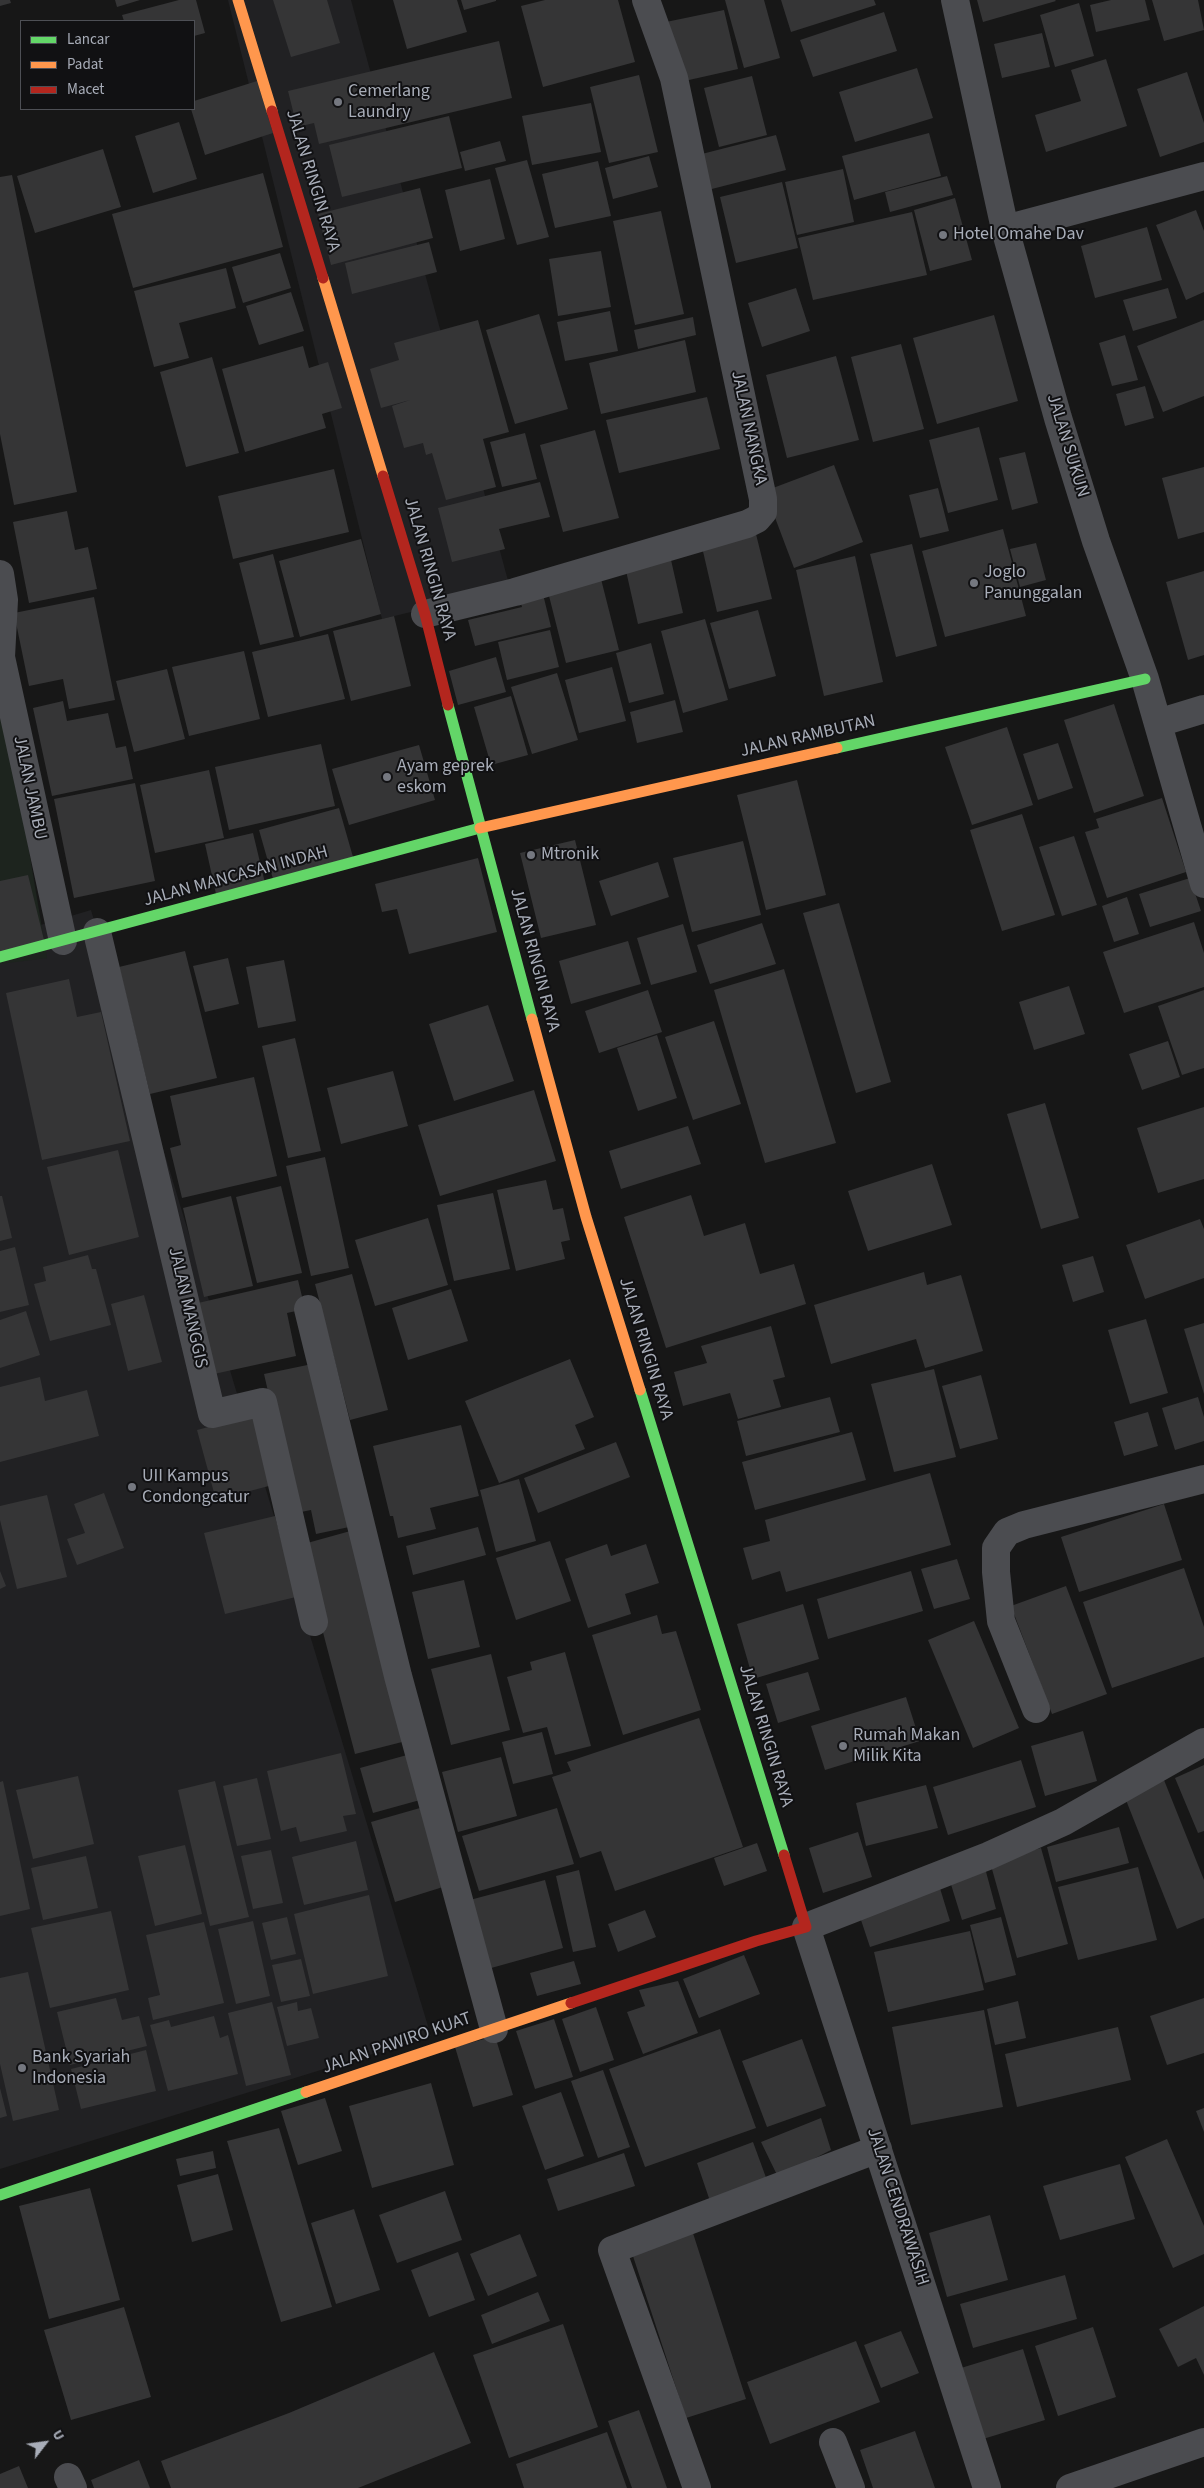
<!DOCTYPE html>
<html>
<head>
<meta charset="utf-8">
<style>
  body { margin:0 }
  #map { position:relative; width:1204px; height:2488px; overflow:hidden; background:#171717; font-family:"Source Sans 3",sans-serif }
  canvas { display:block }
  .legend { position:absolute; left:20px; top:20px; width:175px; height:90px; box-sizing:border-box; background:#111113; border:1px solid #4d4f55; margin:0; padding:6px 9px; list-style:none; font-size:15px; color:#a8adb8 }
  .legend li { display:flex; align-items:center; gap:10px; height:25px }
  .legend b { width:25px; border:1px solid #4d4f55 }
  .north { position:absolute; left:20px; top:2418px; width:50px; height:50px; -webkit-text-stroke:4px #111113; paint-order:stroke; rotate:60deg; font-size:14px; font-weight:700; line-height:20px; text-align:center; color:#a8adb8 }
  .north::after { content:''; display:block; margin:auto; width:18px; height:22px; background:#a8adb8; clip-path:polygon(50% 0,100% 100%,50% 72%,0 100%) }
</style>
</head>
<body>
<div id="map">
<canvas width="1204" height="2488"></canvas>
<ul class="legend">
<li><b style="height:6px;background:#63d668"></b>Lancar</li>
<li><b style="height:6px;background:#ff974d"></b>Padat</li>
<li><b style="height:6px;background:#b3261e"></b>Macet</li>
</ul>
<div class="north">U</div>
</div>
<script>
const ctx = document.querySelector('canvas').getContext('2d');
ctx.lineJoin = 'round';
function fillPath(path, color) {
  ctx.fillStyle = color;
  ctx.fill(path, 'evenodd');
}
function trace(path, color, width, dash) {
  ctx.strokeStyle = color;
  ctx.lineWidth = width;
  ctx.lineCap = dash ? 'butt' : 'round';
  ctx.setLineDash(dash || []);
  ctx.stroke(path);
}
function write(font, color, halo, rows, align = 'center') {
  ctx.font = font + ' "Source Sans 3",sans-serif';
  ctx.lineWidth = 4;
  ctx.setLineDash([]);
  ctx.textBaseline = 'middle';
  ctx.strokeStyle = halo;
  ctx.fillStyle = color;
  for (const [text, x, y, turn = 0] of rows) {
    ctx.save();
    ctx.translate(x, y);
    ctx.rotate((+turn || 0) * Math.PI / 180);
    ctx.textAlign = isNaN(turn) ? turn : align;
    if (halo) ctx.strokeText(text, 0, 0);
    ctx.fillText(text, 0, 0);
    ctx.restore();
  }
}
const built = new Path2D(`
  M228 0H351L510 588 382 619Z
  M91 910 431 2036 0 2169V937Z`);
const green = new Path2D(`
  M0 689H2L47 958 0 964Z`);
const building = new Path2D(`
  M0 0H10L11 3 0 6Z
  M115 0H140L117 7Z
  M179 0H196L205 33 194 36V21H124L122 15Z
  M273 0H327L340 43 291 57Z
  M393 0H457L467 32 407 49Z
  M461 0H496V1L464 10Z
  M545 0H618L635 62 543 87 521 6Z
  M725 0H764L780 58 744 68Z
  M781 0H874L876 5 791 32Z
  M977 0H1055L1056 1 983 22Z
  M1111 0H1145L1150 20 1096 32 1090 5Z
  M1152 0H1198L1204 30 1164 41Z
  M1079 3 1094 56 1055 67 1040 15Z
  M724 10 738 69 680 82 666 22Z
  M884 12 897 51 813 77 800 40Z
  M1042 33 1050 67 1002 78 994 44Z
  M499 41 512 98 319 144 314 123 297 127 288 91Z
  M1106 59 1127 126 1046 152 1035 115 1081 101 1071 70Z
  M917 68 933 118 855 142 839 92Z
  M1187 72 1204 123V142L1160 157 1137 89Z
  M639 75 658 152 609 163 590 87Z
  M752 76 767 135 719 147 704 88Z
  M257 81 273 133 205 155 191 109H194V101Z
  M591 103 601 152 532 165 522 116Z
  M449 116 462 168 342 197 329 145Z
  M179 122 197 179 153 193 135 136Z
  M929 133 941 176 854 200 842 156Z
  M776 135 786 170 704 191 694 156Z
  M500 141 506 161 465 171 460 152Z
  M103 149 121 207 35 233 17 176Z
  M649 156 658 187 613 199 605 168Z
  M527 160 549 237 517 245 495 168Z
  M598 161 611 216 555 228 542 174Z
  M843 169 854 222 797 235 785 182Z
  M263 173 283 247 133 288 112 214Z
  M12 175 77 492 14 505 0 434V177Z
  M947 176 953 195 890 212 885 192Z
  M490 179 505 239 460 251 445 190Z
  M782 182 798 248 736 263 720 197Z
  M420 188 433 238 331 265 318 214Z
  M955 198 972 260 930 271 914 210Z
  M1196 210 1204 231V292L1186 300 1156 225Z
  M661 211 684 314 635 325 613 221Z
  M912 212 927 275 813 300 798 238Z
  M1147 227 1162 280 1095 298 1081 246Z
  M429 242 437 272 352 294 345 263Z
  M601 251 611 307 558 316 549 259Z
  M280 253 291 288 243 303 232 267Z
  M226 268 236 308 179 323 189 358 154 367 134 291Z
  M796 288 810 331 762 347 748 303Z
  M1168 288 1177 318 1133 331 1123 300Z
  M291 292 304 331 259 345 246 306Z
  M610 311 618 351 565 361 557 322Z
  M539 314 568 409 515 424 486 330Z
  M994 315 1018 401 937 424 913 338Z
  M693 317 696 335 638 349 634 330Z
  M478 320 509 432 483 439 496 487 446 500 432 453 426 455 423 443 404 448 392 406 410 400 381 408 370 369 399 360 394 343Z
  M1204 320V396L1163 412 1137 346Z
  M1125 335 1138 380 1112 386 1099 343Z
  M685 340 696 392 601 414 589 363Z
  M901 344 924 429 873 442 851 357Z
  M303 346 309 368 328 362 342 408 322 414 326 428 245 452 222 369Z
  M836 356 859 440 787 458 766 375Z
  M212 357 239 453 186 467 160 372Z
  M1145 386 1154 418 1125 426 1116 394Z
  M707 397 720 449 619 473 606 420Z
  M979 427 998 500 948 513 929 440Z
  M595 430 619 518 563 532 540 445Z
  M525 433 537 479 502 487 490 442Z
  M1025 452 1038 503 1012 510 999 458Z
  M834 465 863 542 794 568 765 491Z
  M1204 467V532L1178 539 1162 478Z
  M334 469 349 532 233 559 218 496Z
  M540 482 550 517 499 529 505 549 452 562 438 508Z
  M938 488 949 531 920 538 909 495Z
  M67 511 75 550 88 547 97 589 29 603 13 522Z
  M1003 529 1026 616 945 637 922 551Z
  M756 534 772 599 717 612 702 547Z
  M361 539 381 614 300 637 279 561Z
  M1036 543 1046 580 1020 587 1010 549Z
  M912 544 937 646 896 657 870 554Z
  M669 551 683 613 638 624 624 562Z
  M273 554 294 637 260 645 239 563Z
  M855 556 883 682 824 696 796 570Z
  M1204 571V655L1188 660 1166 582Z
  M600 575 619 650 566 663 547 588Z
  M542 590 551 627 475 646 468 620 522 607 519 596Z
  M94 597 115 700 69 709 63 679 29 686 14 613Z
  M758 610 776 676 729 689 710 623Z
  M394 616 411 686 351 701 333 631Z
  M705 619 728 700 683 713 661 631Z
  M550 630 559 667 507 680 498 642Z
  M328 634 345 699 268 717 252 652Z
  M651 643 664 694 629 703 616 653Z
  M244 651 260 719 189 736 172 667Z
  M496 657 506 692 458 705 449 671Z
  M612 667 626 721 579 733 565 680Z
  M167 669 185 739 134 752 116 681Z
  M557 673 578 740 532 754 511 687Z
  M511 696 528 755 491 765 474 707Z
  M675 700 683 732 637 743 630 712Z
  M63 701 67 721 108 713 116 748 126 746 133 779 52 796 33 708Z
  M1114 704 1144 796 1094 813 1064 720Z
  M1007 727 1033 805 972 825 945 747Z
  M1058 743 1073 788 1038 800 1023 754Z
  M321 744 335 806 229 830 215 767Z
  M419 745 435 800 349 825 332 769Z
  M209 770 224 838 155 853 140 785Z
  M797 780 826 895 766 910 737 795Z
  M135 783 155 881 74 898 54 799Z
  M1162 798 1186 872 1107 898 1085 832 1099 828 1096 819Z
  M339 808 353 857 273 879 259 830Z
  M1022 814 1055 915 1002 931 970 830Z
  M253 833 265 883 216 894 205 844Z
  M1074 836 1097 905 1062 916 1039 847Z
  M575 840 596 925 541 938 520 853Z
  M743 841 761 915 692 932 673 858Z
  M478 858 497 932 409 954 397 909 382 912 375 884Z
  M658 862 669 897 611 916 599 881Z
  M28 875 45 944 0 955V881Z
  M1190 878 1201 911 1150 927 1139 894Z
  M1127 897 1139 934 1114 942 1102 906Z
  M839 903 891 1082 856 1093 803 913Z
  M1194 922 1204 953V987L1124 1013 1103 952Z
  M762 923 776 964 710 984 697 945Z
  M683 924 697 972 651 985 637 938Z
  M628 941 641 984 571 1004 559 961Z
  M185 951 217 1078 150 1094 119 967Z
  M228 958 239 1004 205 1012 193 966Z
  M284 960 296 1021 258 1028 246 967Z
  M784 969 836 1143 765 1163 714 990Z
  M69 979 77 1017 101 1012 130 1141 42 1160 6 993Z
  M1069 986 1085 1034 1034 1050 1019 1002Z
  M648 990 662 1032 599 1053 585 1011Z
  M1204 990V1068L1182 1075 1158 1006Z
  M488 1005 514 1081 454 1101 429 1024Z
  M714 1021 741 1104 693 1120 665 1037Z
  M657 1035 677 1098 638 1111 617 1048Z
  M295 1038 321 1151 288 1158 262 1046Z
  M1168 1041 1180 1077 1142 1090 1129 1054Z
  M393 1071 408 1126 341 1144 327 1088Z
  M254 1077 277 1176 182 1198 170 1148 181 1145 170 1096Z
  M534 1090 556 1161 440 1196 418 1125Z
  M1045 1103 1079 1218 1041 1229 1007 1114Z
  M1204 1107V1179L1158 1193 1137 1128Z
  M688 1126 701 1164 621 1189 609 1151Z
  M118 1150 139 1237 69 1255 47 1167Z
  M325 1157 349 1268 311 1276 286 1166Z
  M932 1164 952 1225 868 1251 848 1191Z
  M546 1180 553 1210 563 1208 570 1240 561 1242 565 1259 516 1271 497 1190Z
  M281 1186 302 1273 257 1283 236 1197Z
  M493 1193 510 1269 454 1281 437 1205Z
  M691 1195 704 1236 745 1223 760 1274 794 1264 806 1304 666 1348 624 1217Z
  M0 1196H2L12 1238 0 1241Z
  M231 1196 253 1286 204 1297 183 1208Z
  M428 1218 448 1285 375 1306 355 1240Z
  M1200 1219 1204 1229V1278L1145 1299 1126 1245Z
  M15 1247 29 1305 0 1312V1251Z
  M88 1255 92 1269H96L111 1325 50 1341 34 1284 46 1281 43 1267Z
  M1093 1256 1104 1292 1073 1302 1062 1265Z
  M924 1272 927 1285 961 1275 983 1351 925 1368 916 1339 831 1364 814 1305Z
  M352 1274 388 1410 350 1420 315 1284Z
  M298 1280 305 1309 287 1313 296 1356 214 1374 198 1303Z
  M451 1289 468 1341 408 1360 392 1308Z
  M144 1295 162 1362 128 1371 111 1304Z
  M26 1311 40 1355 0 1368V1320Z
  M1146 1319 1168 1393 1130 1404 1108 1330Z
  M1204 1323V1394L1184 1329Z
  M771 1326 785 1377 773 1380 781 1407 738 1419 730 1393 683 1406 674 1372 707 1363 701 1346Z
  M570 1359 594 1417 575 1425 585 1449 499 1483 465 1401Z
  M317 1363 354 1526 316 1534 311 1510 296 1513 264 1374Z
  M934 1369 956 1457 894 1472 871 1384Z
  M981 1375 998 1439 960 1449 942 1386Z
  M40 1377 45 1401 87 1390 99 1436 0 1462V1387Z
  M830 1397 840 1432 746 1456 737 1421Z
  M1198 1397 1204 1417V1441L1175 1450 1162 1408Z
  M1148 1412 1158 1446 1124 1456 1114 1422Z
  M262 1413 280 1483 216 1500 197 1430Z
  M461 1425 479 1496 430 1508 436 1529 398 1538 393 1516H390L373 1446Z
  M852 1432 866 1480 755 1510 742 1462Z
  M616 1442 630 1477 538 1513 524 1478Z
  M930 1473 951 1545 786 1592 780 1571 752 1580 743 1548 770 1541 765 1520Z
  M519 1479 536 1541 496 1552 480 1490Z
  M104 1493 124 1548 77 1565 67 1539 85 1533 74 1504Z
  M47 1495 67 1577 17 1589 0 1520V1506Z
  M1164 1504 1182 1560 1079 1592 1061 1537Z
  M275 1516 296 1597 225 1614 204 1533Z
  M478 1527 486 1555 413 1575 406 1546Z
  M354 1530 410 1740 355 1754 300 1545Z
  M550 1541 571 1601 516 1620 496 1558Z
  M607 1544 611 1556 646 1544 659 1583 625 1594 631 1614 588 1628 565 1559Z
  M957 1559 970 1599 934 1609 921 1569Z
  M1184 1568 1204 1627V1657L1112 1688 1083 1602Z
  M0 1571 6 1586 0 1589Z
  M911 1571 923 1611 828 1639 817 1599Z
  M464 1580 480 1647 428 1659 412 1592Z
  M1066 1586 1107 1694 1052 1714 1011 1606Z
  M803 1604 819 1659 753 1679 737 1624Z
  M657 1615 662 1634 676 1631 701 1710 623 1735 592 1635Z
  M974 1621 1019 1728 973 1748 928 1640Z
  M565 1652 591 1746 555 1755 547 1727 523 1733 507 1677 532 1670 530 1662Z
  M491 1654 510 1730 451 1745 431 1669Z
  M808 1672 820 1710 778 1723 766 1684Z
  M906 1697 920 1741 825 1770 811 1726Z
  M699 1718 743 1847 615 1891 601 1851 580 1858 552 1777 571 1771 567 1762Z
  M1083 1731 1097 1781 1045 1796 1031 1746Z
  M542 1732 553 1774 513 1784 502 1742Z
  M341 1753 356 1814 343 1816 347 1831 300 1842 296 1827 281 1831 267 1771Z
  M407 1755 420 1800 373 1813 360 1768Z
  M501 1757 517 1816 458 1832 442 1772Z
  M1021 1760 1036 1807 948 1835 933 1787Z
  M1204 1765V1831L1198 1833 1175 1778Z
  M1162 1775 1204 1880V1918L1177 1929 1122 1790Z
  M78 1776 94 1844 33 1859 16 1790Z
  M257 1778 271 1839 237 1846 223 1786Z
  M3 1781 30 1909 0 1916V1782Z
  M215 1781 249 1917 210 1926 178 1790Z
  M926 1785 938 1828 866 1846 856 1803Z
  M420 1808 443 1887 395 1902 371 1822Z
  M557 1808 574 1864 479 1891 462 1836Z
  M1119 1827 1129 1863 1056 1882 1047 1847Z
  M858 1832 872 1877 823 1893 809 1848Z
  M356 1841 368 1890 304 1905 292 1857Z
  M757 1843 767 1871 724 1886 714 1858Z
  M185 1845 202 1914 155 1926 138 1856Z
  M1041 1848 1068 1944 1017 1958 990 1862Z
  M271 1850 283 1903 253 1909 241 1856Z
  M86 1856 98 1908 43 1920 31 1868Z
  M1138 1867 1157 1940 1078 1960 1058 1887Z
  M985 1868 996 1909 962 1920 949 1878Z
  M579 1870 596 1947 573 1952 556 1876Z
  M545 1880 563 1948 484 1970 466 1901Z
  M939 1885 950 1921 870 1947 858 1911Z
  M369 1895 388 1976 313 1994 294 1914Z
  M645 1910 656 1937 618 1952 608 1924Z
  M111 1911 129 1990 50 2008 31 1928Z
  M287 1917 296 1954 271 1960 262 1923Z
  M1001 1917 1016 1975 985 1983 970 1925Z
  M253 1921 270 1996 236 2004 218 1929Z
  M204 1922 224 2003 153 2020 148 1998 160 1995 146 1935Z
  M970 1931 984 1990 888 2012 874 1952Z
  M744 1955 760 1994 699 2018 683 1979Z
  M301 1959 310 1996 281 2002 272 1965Z
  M574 1961 581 1984 537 1996 530 1973Z
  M28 1972 59 2110 13 2121 0 2064V1978Z
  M678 1981 698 2033 643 2054 627 2012 645 2006 639 1990Z
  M116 1998 122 2020 139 2016 147 2046 70 2065 57 2012Z
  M1204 1998V2053L1167 2065 1150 2016Z
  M1018 2001 1026 2038 995 2045 987 2009Z
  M272 2002 291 2075 246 2086 228 2013Z
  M297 2002 298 2011 311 2008 319 2038 287 2046 277 2007Z
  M596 2007 614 2060 580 2072 562 2019Z
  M984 2010 1003 2107 911 2125 892 2027Z
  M214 2016 220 2038 228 2035 238 2074 168 2091 150 2025 169 2020 171 2027Z
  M554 2019 573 2077 535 2089 516 2031Z
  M1118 2027 1131 2080 1017 2107 1005 2054Z
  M720 2029 756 2128 645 2167 609 2069Z
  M495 2036 513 2095 473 2107 455 2047Z
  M802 2039 826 2106 767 2127 742 2061Z
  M146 2050 156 2091 81 2109 71 2069Z
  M603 2070 630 2147 598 2158 571 2081Z
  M431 2083 454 2165 372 2188 349 2106Z
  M0 2088 7 2116 0 2118Z
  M561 2092 584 2156 545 2170 522 2106Z
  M325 2098 342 2151 298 2165 281 2111Z
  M1204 2108V2132L1196 2111Z
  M821 2118 831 2150 778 2177 761 2142Z
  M279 2128 332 2307 281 2322 227 2141Z
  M1167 2139 1204 2226V2254L1173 2268 1125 2157Z
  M753 2142 768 2183 711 2204 697 2163Z
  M213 2151 216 2168 180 2176 176 2159Z
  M624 2153 635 2186 558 2211 547 2179Z
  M1120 2164 1135 2219 1060 2240 1043 2186Z
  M218 2174 233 2230 192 2242 177 2185Z
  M90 2188 120 2300 49 2319 19 2206Z
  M445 2191 462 2240 397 2263 379 2215Z
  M354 2209 380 2290 336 2304 311 2223Z
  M990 2215 1008 2280 947 2297 929 2233Z
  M692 2230 746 2399 686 2418 631 2250Z
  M520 2234 537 2276 488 2296 470 2254Z
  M458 2252 475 2300 429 2317 411 2270Z
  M1065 2275 1077 2319 973 2348 960 2304Z
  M538 2292 550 2321 492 2344 481 2315Z
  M1204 2306V2375L1196 2358 1178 2367 1159 2329Z
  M124 2307 151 2397 71 2420 44 2330Z
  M563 2324 598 2427 509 2458 473 2355Z
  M1093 2327 1116 2397 1058 2416 1035 2346Z
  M901 2331 919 2373 881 2388 864 2345Z
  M856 2341 880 2402 770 2444 747 2382Z
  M1023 2349 1045 2420 983 2439 961 2368Z
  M434 2352 471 2443 358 2488H171L161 2461 289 2413Z
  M639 2410 667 2488H632L608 2421Z
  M915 2431 935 2488H873L860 2450Z
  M607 2432 627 2488H524L516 2464Z
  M139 2460 150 2488H94L91 2480Z
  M19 2466 28 2488H0V2474Z`);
const street = new Path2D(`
  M955 0 1005 229 1058 418 1096 541 1145 679 1204 884
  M1005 229 1204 176
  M0 574 4 600 1 657 63 941
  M425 614 515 592 747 524 757 519 763 512V499L674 78 646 0
  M1158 723 1204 709
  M97 932 212 1414 263 1402 314 1622
  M308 1309 398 1676 494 2029
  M1036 1709 1001 1621 996 1572V1548L1007 1532 1024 1525 1204 1479
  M833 2442 851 2488
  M68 2477 73 2488
  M697 2488 612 2250 878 2149
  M987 2488 806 1927 988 1856 1063 1822 1204 1742
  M1070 2488 1204 2442`);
const fast = new Path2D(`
  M448 705 532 1019
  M837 748 1145 679
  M0 957 480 828
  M640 1390 784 1855
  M0 2195 306 2092`);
const slow = new Path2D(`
  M238 0 272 111
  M323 278 383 476
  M480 828 837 748
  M532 1019 586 1217 640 1390
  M306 2092 571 2003`);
const jam = new Path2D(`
  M272 111 323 278
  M383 476 425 614 448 705
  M571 2003 756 1941 806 1927 784 1855`);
const markers = [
  [338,102,5,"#757880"],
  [943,235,5,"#757880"],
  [974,583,5,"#757880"],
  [387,777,5,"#757880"],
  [531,855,5,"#757880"],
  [132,1487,5,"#757880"],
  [843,1746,5,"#757880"],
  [22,2068,5,"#757880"]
];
const poiNames = [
  ["Cemerlang",348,92],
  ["Laundry",348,113],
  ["Hotel Omahe Dav",953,235],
  ["Joglo",984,573],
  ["Panunggalan",984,594],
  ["Ayam geprek",397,767],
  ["eskom",397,788],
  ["Mtronik",541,855],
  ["UII Kampus",142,1477],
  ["Condongcatur",142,1498],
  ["Rumah Makan",853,1736],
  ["Milik Kita",853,1757],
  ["Bank Syariah",32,2058],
  ["Indonesia",32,2079]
];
const streetNames = [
  ["JALAN RINGIN RAYA",312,181,73],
  ["JALAN NANGKA",748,428,78],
  ["JALAN SUKUN",1067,446,73],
  ["JALAN RINGIN RAYA",429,569,74],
  ["JALAN RAMBUTAN",808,737,-13],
  ["JALAN JAMBU",29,788,78],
  ["JALAN MANCASAN INDAH",236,877,-15],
  ["JALAN RINGIN RAYA",534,960,75],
  ["JALAN MANGGIS",187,1308,77],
  ["JALAN RINGIN RAYA",645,1349,73],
  ["JALAN RINGIN RAYA",765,1736,73],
  ["JALAN PAWIRO KUAT",397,2044,-19],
  ["JALAN CENDRAWASIH",897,2207,72]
];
fillPath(built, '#212123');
fillPath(green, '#1d241e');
fillPath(building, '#353536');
trace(street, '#4b4c50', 28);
trace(fast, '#63d668', 11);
trace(slow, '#ff974d', 11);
trace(jam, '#b3261e', 11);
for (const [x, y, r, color] of markers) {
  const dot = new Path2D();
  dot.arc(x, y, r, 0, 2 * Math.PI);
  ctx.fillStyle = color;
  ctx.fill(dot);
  trace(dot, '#111113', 2);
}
write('18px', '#a8adb8', '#111113', poiNames, 'left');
write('18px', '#a8adb8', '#111113', streetNames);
</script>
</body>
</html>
